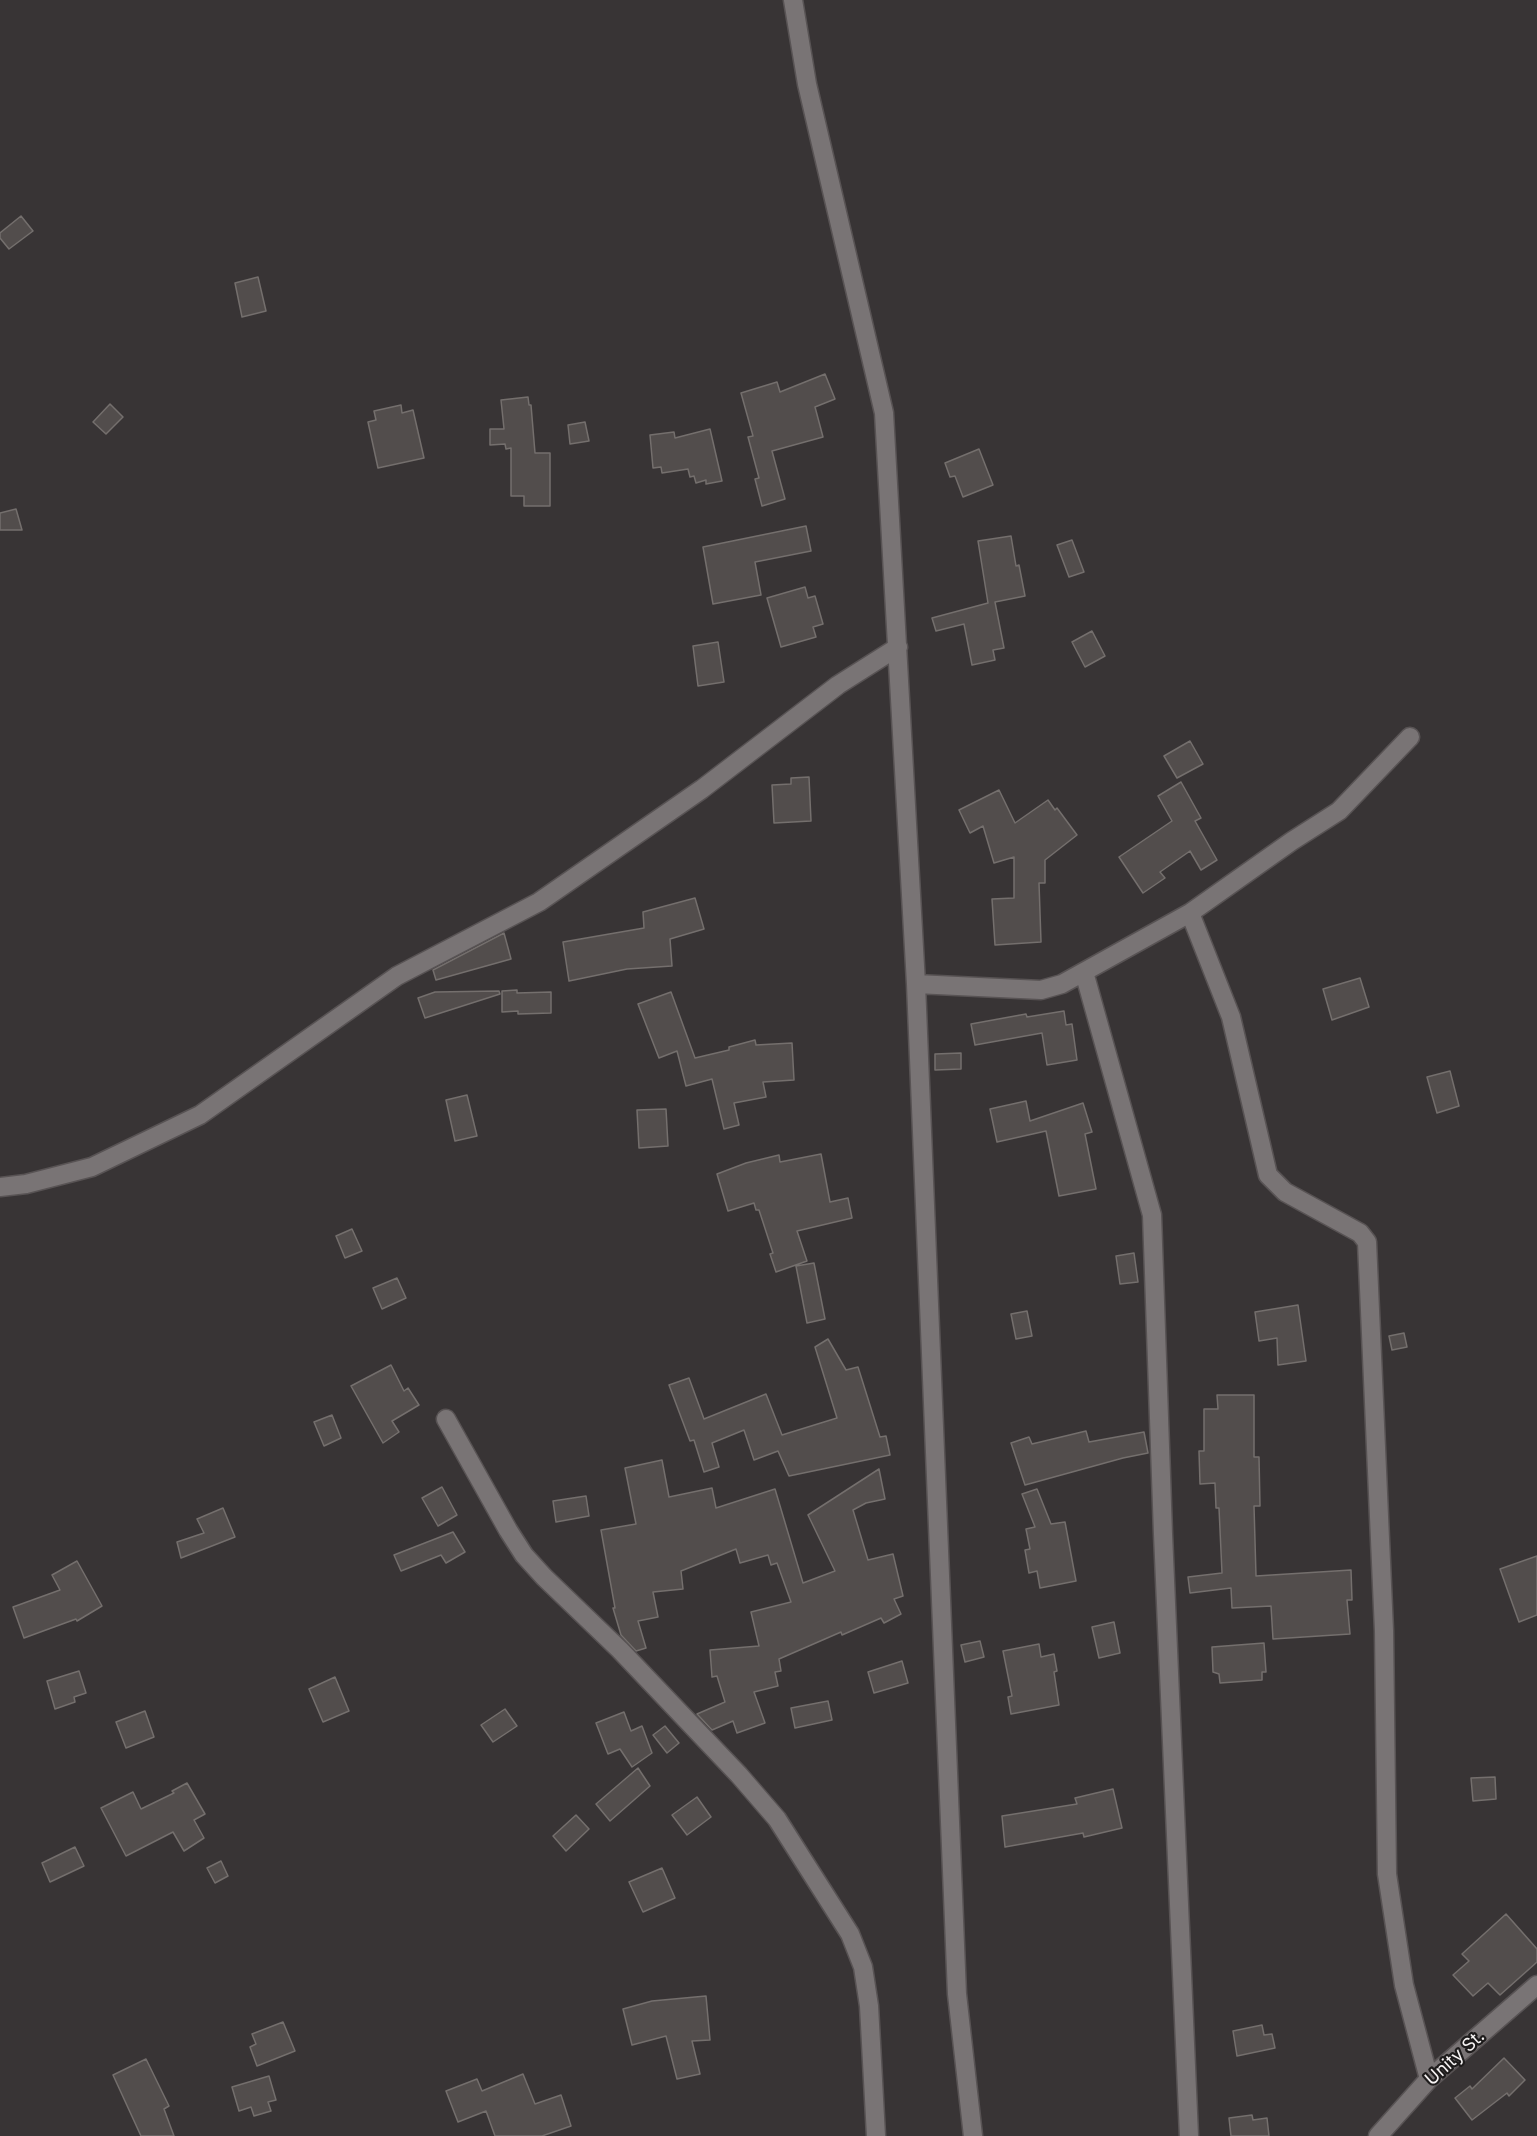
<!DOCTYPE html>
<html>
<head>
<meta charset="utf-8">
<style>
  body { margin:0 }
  canvas { display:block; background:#383435 }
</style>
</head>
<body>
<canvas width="1537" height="2136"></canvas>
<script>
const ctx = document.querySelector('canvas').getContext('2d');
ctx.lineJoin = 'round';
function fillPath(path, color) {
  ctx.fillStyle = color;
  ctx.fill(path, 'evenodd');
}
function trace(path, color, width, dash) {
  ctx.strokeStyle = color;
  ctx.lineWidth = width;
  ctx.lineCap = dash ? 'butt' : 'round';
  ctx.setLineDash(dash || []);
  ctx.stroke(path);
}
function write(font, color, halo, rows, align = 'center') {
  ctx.font = font + ' Inter,sans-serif';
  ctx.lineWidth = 4.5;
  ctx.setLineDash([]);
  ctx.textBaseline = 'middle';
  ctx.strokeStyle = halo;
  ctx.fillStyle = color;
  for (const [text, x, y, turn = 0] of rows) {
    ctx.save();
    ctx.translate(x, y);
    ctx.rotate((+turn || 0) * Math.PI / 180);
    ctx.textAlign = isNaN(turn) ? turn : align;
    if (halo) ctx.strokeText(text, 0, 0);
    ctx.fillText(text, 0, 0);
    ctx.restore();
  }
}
const building = new Path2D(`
  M21 216 33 231 9 249 0 238V233Z
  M258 277 266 311 242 317 235 283Z
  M825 374 835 399 815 407 823 437 772 451 785 499 762 506 755 479 759 478 748 437 753 436 741 393 777 382 780 392Z
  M528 397 529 405H531L535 453H550V506H524V496H511V448L506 449 505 444 490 445V429H504L501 400Z
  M110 404 123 417 106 434 93 422Z
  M401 405 402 413 413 410 424 458 378 468 368 422 376 420 374 411Z
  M585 422 589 441 570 444 568 425Z
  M710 429 722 481 706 484V480L696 483 694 476 690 477 688 469 662 473 661 467 653 468 650 435 674 432 675 438Z
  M979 449 993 485 963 497 955 476 950 477 945 463Z
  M16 509 22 530H0V513Z
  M806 526 811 551 755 562 761 595 713 604 703 547Z
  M1011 536 1016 566 1019 565 1025 596 995 602 1004 648 993 650 995 660 972 665 964 624 936 631 932 618 988 603 978 541Z
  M1072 540 1084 572 1069 577 1057 545Z
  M805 587 808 598 815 596 823 624 813 627 816 637 781 647 767 598Z
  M1092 631 1105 656 1085 667 1072 642Z
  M718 642 724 682 698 686 693 646Z
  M1190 741 1203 764 1177 778 1164 756Z
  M809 777 811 821 774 823 772 785 791 784V778Z
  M1181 782 1201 818 1195 821 1217 860 1201 870 1190 851 1160 872 1165 878 1143 893 1119 857 1172 821 1158 796Z
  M999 790 1015 823 1048 800 1055 810 1057 808 1077 835 1045 860V883H1039L1041 942 995 945 992 899 1014 898V857L994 863 983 826 970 833 959 810Z
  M695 898 704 929 670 939 672 966 627 969 569 981 563 942 644 928 643 912Z
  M504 933 511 959 436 980 433 970Z
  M1360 978 1369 1007 1332 1020 1323 989Z
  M517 990V993L551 992V1013L518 1014V1011L502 1012V991Z
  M499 991 500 994 425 1018 418 998 435 992Z
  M671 992 695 1058 729 1050V1047L755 1040 756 1045 792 1043 794 1080 763 1082 766 1097 734 1103 739 1125 724 1129 712 1079 686 1086 677 1051 659 1058 638 1004Z
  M1064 1011 1066 1025 1072 1024 1077 1060 1047 1065 1042 1033 975 1045 971 1024 1026 1014 1027 1017Z
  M961 1053V1069L935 1070V1054Z
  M1450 1071 1459 1106 1437 1113 1427 1077Z
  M467 1095 477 1136 455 1141 446 1100Z
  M1026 1101 1030 1121 1083 1103 1092 1132 1085 1134 1096 1189 1059 1196 1046 1131 997 1142 990 1109Z
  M666 1109 668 1146 639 1148 637 1110Z
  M821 1154 830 1202 848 1198 852 1218 797 1231 807 1261 776 1272 770 1254 773 1253 759 1210H756L754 1203 728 1211 717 1174 746 1163 779 1155 780 1162Z
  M352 1229 362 1251 345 1258 336 1236Z
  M1134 1253 1138 1282 1120 1284 1116 1256Z
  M814 1263 825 1319 807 1323 796 1266Z
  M397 1278 406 1298 382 1309 373 1288Z
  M1298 1305 1306 1361 1278 1365 1277 1338 1259 1341 1255 1312Z
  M1027 1311 1032 1336 1016 1339 1011 1314Z
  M1404 1333 1407 1347 1392 1350 1389 1336Z
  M828 1339 846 1370 858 1367 880 1437 886 1436 890 1455 789 1476 778 1451 754 1460 744 1430 712 1443 719 1467 704 1472 694 1440 690 1441 669 1385 689 1378 704 1419 766 1394 782 1435 837 1418 815 1347Z
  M391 1365 404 1391 408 1388 419 1405 392 1421 399 1432 383 1443 351 1386Z
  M1217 1395H1254V1457H1259L1260 1506H1254L1256 1576 1351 1570 1352 1600H1347L1350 1634 1273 1639 1271 1606 1232 1608 1231 1588 1190 1593 1188 1577 1222 1573 1219 1508H1216L1215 1483 1200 1484 1199 1451H1204V1409H1218Z
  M332 1415 341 1438 324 1446 314 1422Z
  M1086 1431 1089 1442 1144 1432 1148 1453 1123 1458 1025 1485 1011 1443 1029 1437 1032 1444Z
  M662 1460 669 1497 712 1488 716 1508 775 1489 803 1583 835 1571 808 1515 879 1469 885 1499 866 1503 853 1510 868 1560 893 1554 903 1596 894 1599 901 1614 884 1623 881 1618 842 1635 841 1632 779 1659 781 1671 775 1672 778 1686 754 1692 765 1723 737 1733 733 1721 712 1730 697 1714 725 1702 717 1676 712 1677 710 1650 759 1646 751 1612 791 1602 777 1563 771 1565 768 1555 740 1563 736 1549 681 1571 683 1589 653 1592 658 1617 638 1621 646 1648 636 1651 621 1635 613 1608H615L601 1530 636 1524 625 1468Z
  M442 1487 457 1515 438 1526 422 1498Z
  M1037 1489 1051 1524 1065 1522 1076 1581 1040 1588 1037 1571 1029 1573 1025 1550 1030 1549 1026 1529 1035 1527 1022 1494Z
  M586 1496 589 1516 556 1522 553 1501Z
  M223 1508 235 1537 181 1558 177 1542 204 1533 197 1519Z
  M453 1532 465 1552 446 1563 441 1555 401 1571 394 1555Z
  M1537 1556V1615L1519 1622 1500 1569Z
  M77 1561 102 1606 77 1621 76 1619 24 1638 13 1607 60 1590 52 1575Z
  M1114 1622 1120 1653 1099 1658 1092 1627Z
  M980 1641 984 1657 965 1662 961 1645Z
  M1264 1643 1266 1672H1262V1680L1220 1683 1219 1674 1213 1672 1212 1647Z
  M1039 1644 1041 1657 1054 1654 1057 1671 1054 1672 1059 1705 1011 1714 1008 1697 1012 1696 1003 1651Z
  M902 1661 908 1683 874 1693 868 1672Z
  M79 1671 86 1693 74 1697 75 1702 55 1709 47 1681Z
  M335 1677 349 1711 323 1722 309 1689Z
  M828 1701 832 1720 795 1728 791 1708Z
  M505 1709 517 1726 493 1742 481 1725Z
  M145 1711 154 1737 126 1748 116 1722Z
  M624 1712 631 1731 642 1726 652 1753 632 1767 620 1749 608 1754 596 1723Z
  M665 1726 679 1743 667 1753 653 1735Z
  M638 1768 650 1786 610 1821 596 1804Z
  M1495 1777 1496 1799 1473 1801 1471 1778Z
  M187 1783 205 1814 194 1820 204 1838 184 1851 173 1832 126 1856 101 1808 133 1792 141 1809 174 1793 172 1791Z
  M1113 1789 1122 1828 1084 1837 1083 1833 1005 1847 1002 1816 1077 1804 1075 1798Z
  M697 1797 711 1817 687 1835 672 1815Z
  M576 1815 589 1829 566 1851 553 1836Z
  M75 1847 84 1866 50 1882 42 1863Z
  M221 1861 228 1876 215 1883 207 1868Z
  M662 1868 675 1898 643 1912 629 1882Z
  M1506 1914 1537 1949V1962L1500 1995 1488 1983 1473 1996 1453 1975 1469 1961 1462 1954Z
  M706 1996 710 2040 692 2041 700 2074 677 2079 666 2036 632 2045 623 2009 652 2001Z
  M283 2022 295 2051 257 2066 250 2047 256 2044 252 2034Z
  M1262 2025 1264 2035 1272 2034 1275 2048 1237 2056 1233 2031Z
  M1504 2058 1525 2080 1509 2096 1507 2093 1472 2120 1455 2098 1470 2086 1472 2089Z
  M146 2059 169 2106 164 2109 174 2136H141L113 2075Z
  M523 2074 535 2104 561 2095 571 2126 542 2136H495L486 2111 458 2122 446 2091 477 2079 482 2091Z
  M269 2076 276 2100 268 2102 271 2111 254 2116 251 2107 239 2111 232 2087Z
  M1252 2115 1253 2120 1267 2118 1269 2136H1231L1229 2118Z`);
const street = new Path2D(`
  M793 0 807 84 884 413 916 984 957 1994 973 2136
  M1190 913 1231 1017 1268 1175 1285 1192 1360 1233 1367 1242 1384 1631 1387 1874 1404 1985 1429 2079
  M1084 972 1152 1215 1163 1534 1189 2136
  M916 984 1041 990 1062 984 1190 913 1292 841 1339 811 1410 737
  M0 1187 26 1184 92 1167 200 1115 397 976 539 902 702 789 838 685 898 647
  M446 1419 508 1530 524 1555 544 1577 620 1650 739 1775 777 1819 850 1934 863 1967 869 2006 876 2136
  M1378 2136 1429 2079 1537 1985`);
const streetNames = [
  ["Unity St.",1455,2058,-42]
];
fillPath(building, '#524d4c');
trace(building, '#746f6d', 1.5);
trace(street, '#585354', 21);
trace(street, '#797475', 18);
write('18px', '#f7f4f4', '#1e1c1c', streetNames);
</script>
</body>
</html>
